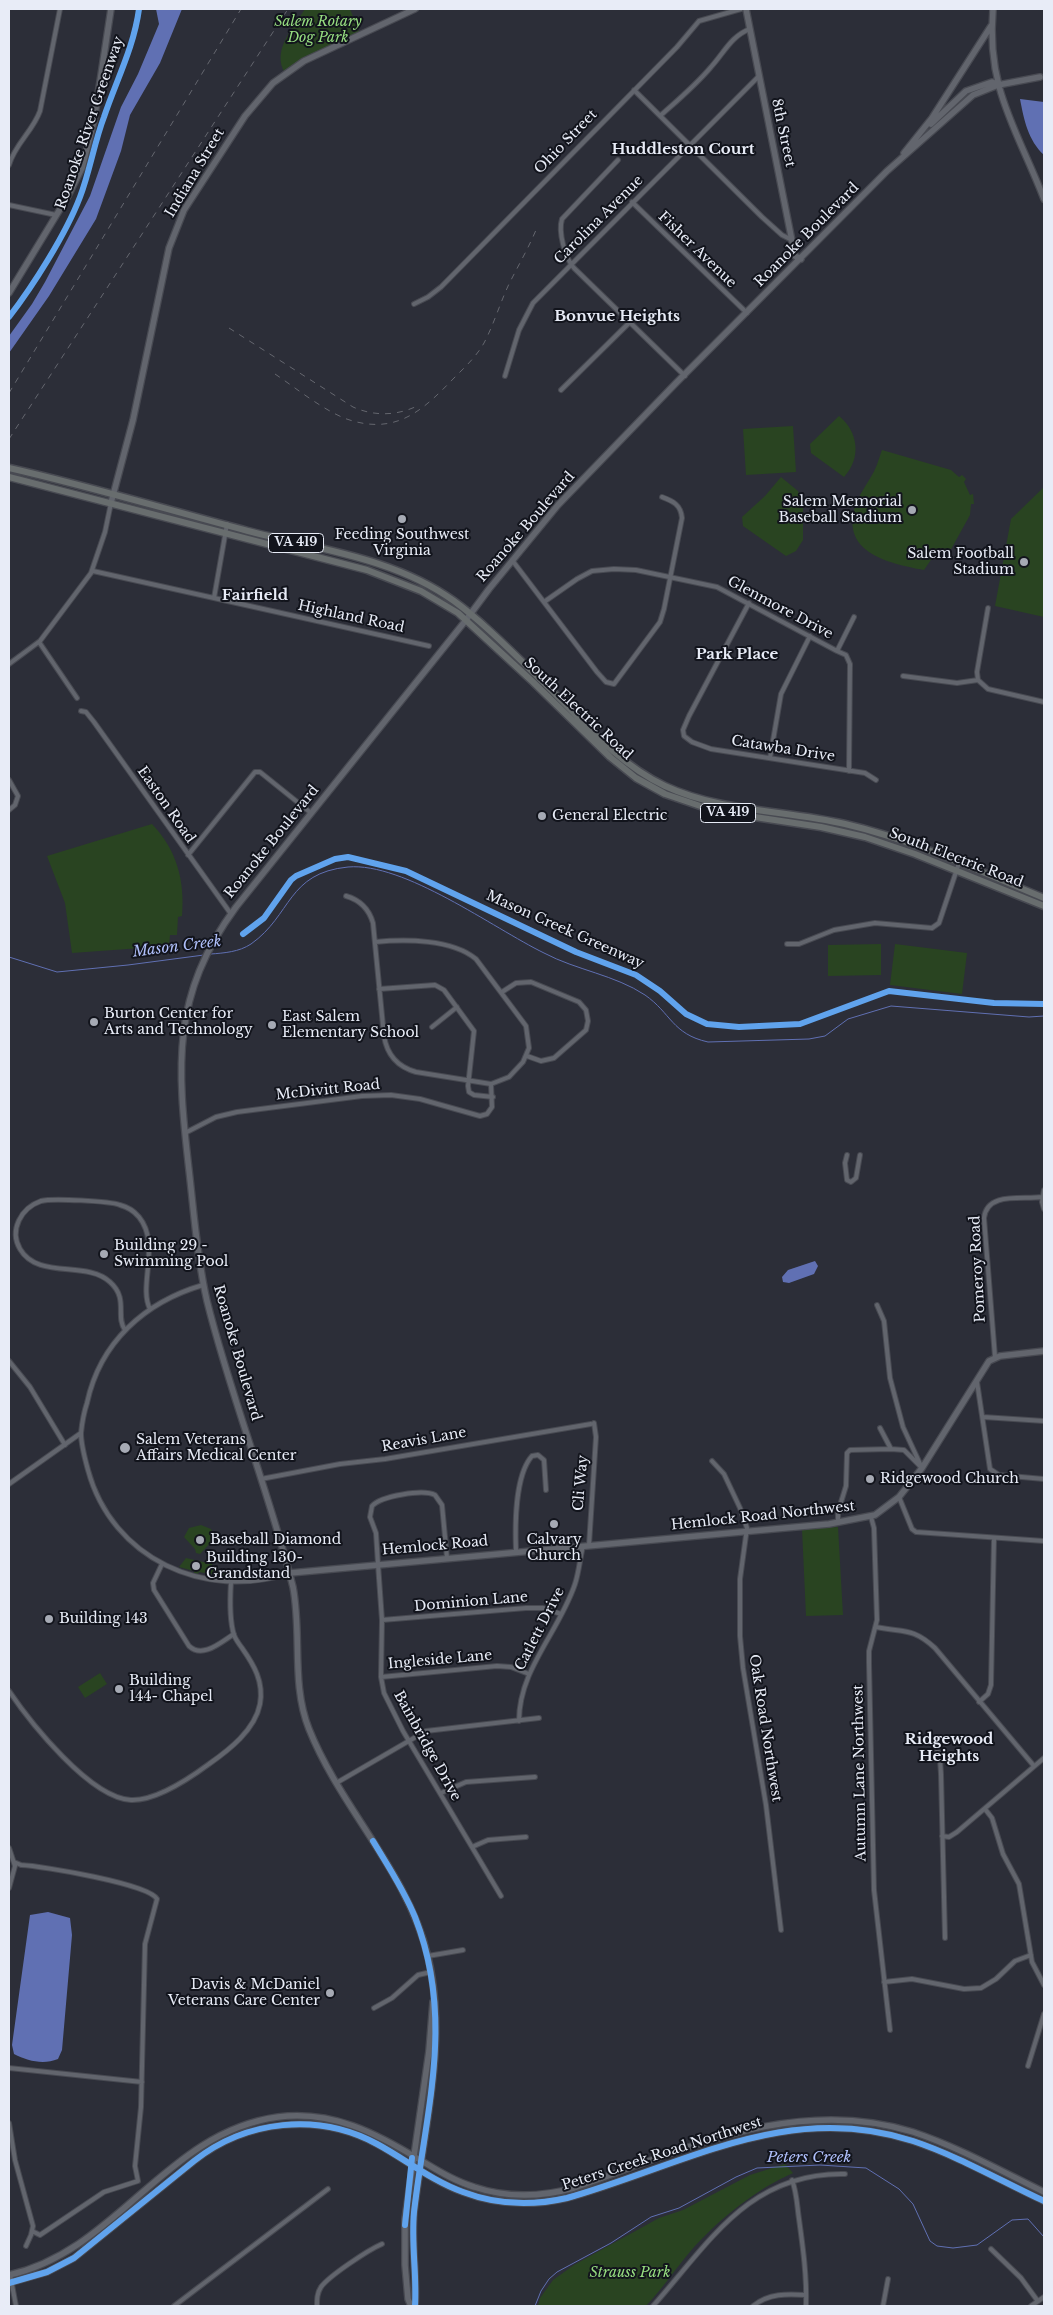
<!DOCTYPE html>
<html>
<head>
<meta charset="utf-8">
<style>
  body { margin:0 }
  #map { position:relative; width:1053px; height:2315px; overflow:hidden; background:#2c2e38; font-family:"Libre Baskerville",serif }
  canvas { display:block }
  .frame { position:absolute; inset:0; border:10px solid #e8ecf7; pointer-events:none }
</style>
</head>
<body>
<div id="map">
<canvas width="1053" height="2315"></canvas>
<div class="frame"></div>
</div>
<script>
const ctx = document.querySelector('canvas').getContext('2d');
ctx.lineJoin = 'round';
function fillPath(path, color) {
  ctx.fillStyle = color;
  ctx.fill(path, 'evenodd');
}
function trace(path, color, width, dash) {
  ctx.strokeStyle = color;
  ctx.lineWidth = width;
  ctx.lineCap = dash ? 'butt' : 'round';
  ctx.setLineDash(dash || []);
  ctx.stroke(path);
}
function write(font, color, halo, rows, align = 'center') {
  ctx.font = font + ' "Libre Baskerville",serif';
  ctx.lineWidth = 4;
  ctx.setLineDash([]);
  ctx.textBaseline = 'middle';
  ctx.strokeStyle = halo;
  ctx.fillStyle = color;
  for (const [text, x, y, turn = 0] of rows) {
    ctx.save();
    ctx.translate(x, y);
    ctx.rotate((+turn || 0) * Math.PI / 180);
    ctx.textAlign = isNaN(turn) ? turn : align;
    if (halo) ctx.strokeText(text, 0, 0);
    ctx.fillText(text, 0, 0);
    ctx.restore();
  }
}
const green = new Path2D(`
  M305 9H350L360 34 285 73C271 51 294 26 305 9Z
  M839 416C858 431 862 458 844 477L811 453 810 444Z
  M793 426 796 472 746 475 743 429Z
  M882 450 951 470 959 477 962 475 966 479 964 482 970 495 973 494 974 504H971L970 515 949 553 939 548 924 570C887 563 837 552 857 501 861 492 867 484 872 475 877 467 879 458 882 450Z
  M781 477 798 491 803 506V540L796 551 786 556 743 526 742 517 765 496Z
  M1044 487V617L995 606 1011 519Z
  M152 824C177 850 185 881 182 916L178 917 177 935H170L169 946 72 953 65 903 47 856Z
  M881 944V975L828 976V945Z
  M895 944 967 953 962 994 890 985Z
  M201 1525 211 1529 215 1538 200 1554 196 1553 195 1549 184 1537 189 1528Z
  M838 1527 843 1615 806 1616 802 1529Z
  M186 1558 212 1564 214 1572 228 1573V1577L199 1572 198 1574 194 1573V1571L179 1567Z
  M100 1673 107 1684 85 1698 78 1687Z
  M785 2164 793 2173C755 2190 723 2216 695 2246 678 2265 664 2287 646 2306H538L540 2298 553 2280 574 2265 659 2218 683 2210 750 2175Z`);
const water = new Path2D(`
  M156 9H182L160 63 130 115 121 151 96 219 49 296 9 353V336L32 304 45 282 90 196 121 107 138 74 159 24Z
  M1020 99 1044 102V155C1028 140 1024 120 1020 99Z
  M815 1261 818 1266 814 1274 789 1283 783 1282 782 1277 788 1270Z
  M48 1912 70 1918 72 1935 62 2050 58 2059C43 2065 28 2061 14 2054L12 2045 30 1915Z`);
const stream = new Path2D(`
  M211 954C224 953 239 952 251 944 292 915 287 873 348 867 404 862 493 928 544 953 576 970 615 975 645 995 671 1013 672 1034 708 1042L809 1039 825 1036 848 1019 891 1006 1029 1017 1044 1016
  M9 957 57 972 128 965 204 955
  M535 2306 541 2291 549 2279 557 2272 611 2243 651 2217 679 2208 736 2177 757 2168 820 2165 866 2168 899 2189 913 2204 930 2241 937 2246 953 2248 977 2245 1012 2220 1028 2219 1044 2237`);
const street = new Path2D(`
  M634 90 762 217 782 235 792 240
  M660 116C678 100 696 85 711 67 724 53 731 36 750 29
  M618 160 562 219C558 232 565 258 574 268L685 376
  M9 165C15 144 33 131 40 111L60 9
  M632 202 747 313
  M9 205 56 215
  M414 304 428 297 441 287 677 47 699 21 741 9
  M505 376 519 330 533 303 759 76
  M561 390 630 322
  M512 560 597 672 606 682 614 684 660 622 664 609 682 518C681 505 673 501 662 497
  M93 571 429 646
  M214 598 227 524
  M544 602 577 579 592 571 614 569 636 570 717 587 837 651 846 655 850 664 849 771
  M749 603 689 716 683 730 684 736 692 742 711 749 865 773 876 780
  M988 608 977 672 978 680 988 689 1044 702
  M39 642 77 698
  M837 651 854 617
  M9 664 40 641 91 573 105 532 111 503
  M903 676 957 683 978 680
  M81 711 86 712 94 722 231 914
  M770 758 781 694 810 636
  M9 780 18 796 15 805 9 810
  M188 855 255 772H260L311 813
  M346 896C360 900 369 909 373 923L384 1036C387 1055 398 1067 416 1072L491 1084 509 1077 523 1062 529 1048 526 1026 476 959C452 939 405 939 375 942
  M787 944H799L834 930 875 923 932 928 939 923 959 863
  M379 989 435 985 444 990 474 1031 468 1086 469 1092 474 1095 493 1097
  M502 992 516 983 531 982 579 1002 586 1010 588 1021 586 1030 554 1058 541 1061 527 1056
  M432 1027 457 1007
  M185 1133 216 1117 237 1112 362 1096 391 1095 420 1099 480 1116 487 1114 492 1107 491 1084
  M847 1155 845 1163 847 1180 851 1182 856 1178 860 1155
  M1044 1190 1042 1202 1044 1209
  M203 1285C145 1302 100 1342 87 1403 84 1412 82 1423 81 1433 81 1445 85 1459 88 1470 112 1559 205 1601 290 1573
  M877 1305 884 1321 890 1378 903 1427 922 1468
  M125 1330C115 1316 129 1299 110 1282 86 1260 38 1280 20 1249 9 1230 21 1208 41 1201 52 1198 110 1201 120 1205 128 1207 134 1211 139 1217 161 1244 138 1286 150 1309
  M995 1357 984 1218C987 1191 1023 1200 1042 1197
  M9 1361 30 1387 65 1445
  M977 1382 990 1469 999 1475 1044 1479
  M983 1417 1044 1421
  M880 1428 891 1449 904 1450 922 1468
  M712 1461 724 1474 740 1508 747 1528 740 1579V1636L743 1668 766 1805 781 1930
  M261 1479 340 1464 385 1459 591 1424
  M9 1484 81 1433
  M899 1497 912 1529 916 1532 1044 1541
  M871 1517 874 1528 877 1620 869 1651V1663L874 1890 890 2030
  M838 1523V1512L846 1486 847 1453 850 1450 891 1449
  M589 1545 596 1437 594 1423
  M516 1551C515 1526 515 1475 532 1456L538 1455 544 1460 546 1490
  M447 1558 442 1505 435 1495C423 1489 381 1496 372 1506L370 1517 376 1533 378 1564 382 1620 381 1677 384 1693 403 1731 501 1896
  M162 1564 153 1583 154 1590 189 1646C203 1659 221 1642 234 1634
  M382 1620 526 1608H543L561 1614
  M876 1627C904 1633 912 1627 935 1648L1034 1766
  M381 1677 497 1666 511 1667 529 1674
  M9 1691C30 1722 90 1798 131 1800 155 1801 190 1778 209 1764 229 1750 255 1730 260 1704 264 1682 254 1665 242 1648 239 1644 236 1640 234 1635 229 1619 230 1598 231 1582
  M979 1702 988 1694 991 1685 994 1538
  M519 1721C519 1669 559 1632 575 1584 579 1572 580 1558 583 1546
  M936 1746 940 1759 941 1774 945 1938
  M338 1782 426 1731 539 1718
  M441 1793 466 1782 535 1777
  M985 1809 992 1818 1003 1854 1019 1884 1032 1962 1044 1985
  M942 1836 949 1837 957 1832 1044 1758
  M472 1847 488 1840 526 1837
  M9 1848 15 1866 9 1888
  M14 1862 21 1865C42 1866 149 1884 157 1899L145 1944 141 2107 135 2166 138 2181 104 2192 40 2235 32 2231
  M428 1956 463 1950
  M884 1982 912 1979 964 1989 981 1988 996 1979 1015 1961 1031 1955
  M374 2008 392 1998 418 1975 431 1972
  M1028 2066 1044 2014
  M9 2068 142 2082
  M9 2123 15 2160 33 2226 31 2235 26 2246
  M792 2180C797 2193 797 2206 799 2219 803 2248 807 2277 806 2306
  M991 2249 1021 2278 1037 2300
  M10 2274 16 2306
  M174 2306 328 2189
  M317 2306C317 2299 317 2293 321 2287 329 2276 368 2250 382 2244
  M653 2306C709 2243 749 2172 845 2174
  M753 2306C769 2293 787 2294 806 2295
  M883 2306 888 2279
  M1031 2306 1044 2297`);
const secondary = new Path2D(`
  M746 9 795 256 801 259
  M993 9C986 89 1017 129 1044 199
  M931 124 966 91 992 82 998 85
  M904 153 932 118 991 26
  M9 293 68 196 82 168 94 121 111 9
  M111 503 133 420 169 248 184 210 245 116 273 83 304 61 415 9
  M290 1573 829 1524 875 1515 899 1497 922 1468 989 1361 1000 1356 1044 1351
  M9 2275C117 2251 166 2132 278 2117 332 2110 376 2133 420 2160 437 2170 454 2181 474 2187 507 2198 541 2197 574 2188 684 2150 795 2095 913 2132 958 2147 1001 2171 1044 2192
  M9 2283 47 2272 74 2258 194 2161C246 2120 318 2112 377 2144 405 2159 432 2181 463 2192 497 2205 532 2206 567 2198 684 2165 788 2100 913 2141 958 2156 1001 2181 1044 2201
  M411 2306 408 2299 405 2265V2219L429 2051 433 2002
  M415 2306C417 2275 411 2243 414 2212 424 2127 448 2042 428 1957 408 1872 341 1809 309 1729 291 1684 302 1634 293 1587 269 1491 231 1398 207 1301 197 1258 194 1213 189 1170 177 1066 171 995 236 907L466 620 489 589 558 505 676 383 887 171 973 95 998 85 1040 77`);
const primary = new Path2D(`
  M9 468C89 486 168 510 248 531 317 549 395 558 454 601 484 623 512 652 539 678 580 717 613 761 665 786 721 812 785 810 845 824 914 840 979 871 1044 898
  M9 477 367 570 421 591 458 613 533 682 610 757 636 778 665 794 715 811 821 827 865 837 915 854 1044 906`);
const rail = new Path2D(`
  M229 328 353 407C373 416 395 416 415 407
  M275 374C296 388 329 415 353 421 399 434 425 408 454 378 465 367 476 357 484 343 494 324 500 303 509 284 518 266 528 249 536 230
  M9 393 241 9
  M9 439 288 9`);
const cycleway = new Path2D(`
  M9 317C33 286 66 234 80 197 90 171 94 143 104 117 116 81 134 47 139 9
  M243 934 264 918 291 880 296 876 335 859 348 857 406 871 576 952 636 975 660 991 686 1014 707 1024 739 1027 800 1024 889 991 994 1003 1044 1004
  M373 1841C388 1866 404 1890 415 1917 455 2020 426 2108 414 2212 411 2244 417 2275 415 2306
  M405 2225 412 2158
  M9 2283 47 2272 74 2258 194 2161C246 2120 318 2112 377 2144 405 2159 432 2181 463 2192 497 2205 532 2206 567 2198 684 2165 788 2100 913 2141 958 2156 1001 2181 1044 2201`);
const markers = [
  [912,510,5,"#a6aab4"],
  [402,519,5,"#a6aab4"],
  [1024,562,5,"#a6aab4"],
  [542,816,5,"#a6aab4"],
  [94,1022,5,"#a6aab4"],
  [272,1025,5,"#a6aab4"],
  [104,1254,5,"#a6aab4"],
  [125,1448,6,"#a6aab4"],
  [870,1479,5,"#a6aab4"],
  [554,1524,5,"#a6aab4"],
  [200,1540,5,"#a6aab4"],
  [196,1566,5,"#a6aab4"],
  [49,1619,5,"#a6aab4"],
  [119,1689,5,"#a6aab4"],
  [330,1993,5,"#a6aab4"]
];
const shields = [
  [296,543,55],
  [728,813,55]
];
const shieldNames = [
  ["VA 419",296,543],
  ["VA 419",728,813]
];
const parkNames = [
  ["Salem Rotary",318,22],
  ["Dog Park",318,38],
  ["Strauss Park",630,2273]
];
const streetNames = [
  ["Roanoke River Greenway",90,123,-71],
  ["8th Street",783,133,78],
  ["Ohio Street",566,142,-46],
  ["Indiana Street",195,173,-59],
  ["Carolina Avenue",599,220,-45],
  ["Roanoke Boulevard",807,235,-45],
  ["Fisher Avenue",697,250,44],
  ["Roanoke Boulevard",526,527,-49],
  ["Glenmore Drive",780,608,28],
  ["Highland Road",351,617,12],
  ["South Electric Road",578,709,43],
  ["Catawba Drive",783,749,9],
  ["Easton Road",166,805,55],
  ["Roanoke Boulevard",272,842,-51],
  ["South Electric Road",956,858,21],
  ["Mason Creek Greenway",565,930,24],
  ["McDivitt Road",328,1090,-6],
  ["Pomeroy Road",978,1269,-93],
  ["Roanoke Boulevard",237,1353,74],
  ["Reavis Lane",424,1440,-10],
  ["Cli Way",581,1483,-85],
  ["Hemlock Road Northwest",763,1516,-6],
  ["Hemlock Road",435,1546,-5],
  ["Dominion Lane",471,1602,-5],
  ["Catlett Drive",540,1629,-63],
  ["Ingleside Lane",440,1660,-5],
  ["Oak Road Northwest",765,1728,81],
  ["Bainbridge Drive",427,1746,61],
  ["Autumn Lane Northwest",860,1773,-91],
  ["Peters Creek Road Northwest",662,2154,-18]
];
const poiNames = [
  ["Salem Memorial",902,502,"right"],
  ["Baseball Stadium",902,518,"right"],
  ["Feeding Southwest",402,535,"center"],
  ["Virginia",402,551,"center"],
  ["Salem Football",1014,554,"right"],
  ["Stadium",1014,570,"right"],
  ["General Electric",552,816],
  ["Burton Center for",104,1014],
  ["Arts and Technology",104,1030],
  ["East Salem",282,1017],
  ["Elementary School",282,1033],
  ["Building 29 -",114,1246],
  ["Swimming Pool",114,1262],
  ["Salem Veterans",136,1440],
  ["Affairs Medical Center",136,1456],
  ["Ridgewood Church",880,1479],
  ["Baseball Diamond",210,1540],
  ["Calvary",554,1540,"center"],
  ["Church",554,1556,"center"],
  ["Building 130-",206,1558],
  ["Grandstand",206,1574],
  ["Building 143",59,1619],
  ["Building",129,1681],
  ["144- Chapel",129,1697],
  ["Davis & McDaniel",320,1985,"right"],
  ["Veterans Care Center",320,2001,"right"]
];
const neighbourhoodNames = [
  ["Huddleston Court",683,150],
  ["Bonvue Heights",617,317],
  ["Fairfield",255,596],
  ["Park Place",737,655],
  ["Ridgewood",949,1740],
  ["Heights",949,1757]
];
const waterNames = [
  ["Mason Creek",177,947,-7],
  ["Peters Creek",809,2158]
];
fillPath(green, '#294421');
fillPath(water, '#6070b3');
trace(stream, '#6070b3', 1);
trace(street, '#484a52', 6);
trace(secondary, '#484a52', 8);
trace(primary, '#484a52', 9);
trace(street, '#62656d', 4);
trace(secondary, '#62656d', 5.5);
trace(primary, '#686d6e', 6);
trace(rail, '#65676f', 1, [6, 6]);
trace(cycleway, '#60a3ed', 6);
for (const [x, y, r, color] of markers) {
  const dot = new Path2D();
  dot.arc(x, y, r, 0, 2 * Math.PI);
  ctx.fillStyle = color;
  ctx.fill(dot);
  trace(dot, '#12141c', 2);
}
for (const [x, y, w] of shields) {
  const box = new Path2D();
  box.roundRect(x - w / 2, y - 9.5, w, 19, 4);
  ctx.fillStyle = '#12141c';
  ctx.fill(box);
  trace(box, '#e8ecf7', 1);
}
write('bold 12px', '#e8ecf7', null, shieldNames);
write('italic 14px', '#96dd80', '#12141c', parkNames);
write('14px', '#e8ecf7', '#12141c', streetNames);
write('14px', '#e8ecf7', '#12141c', poiNames, 'left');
write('bold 15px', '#e8ecf7', '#12141c', neighbourhoodNames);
write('italic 15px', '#afbffa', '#12141c', waterNames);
</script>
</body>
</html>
